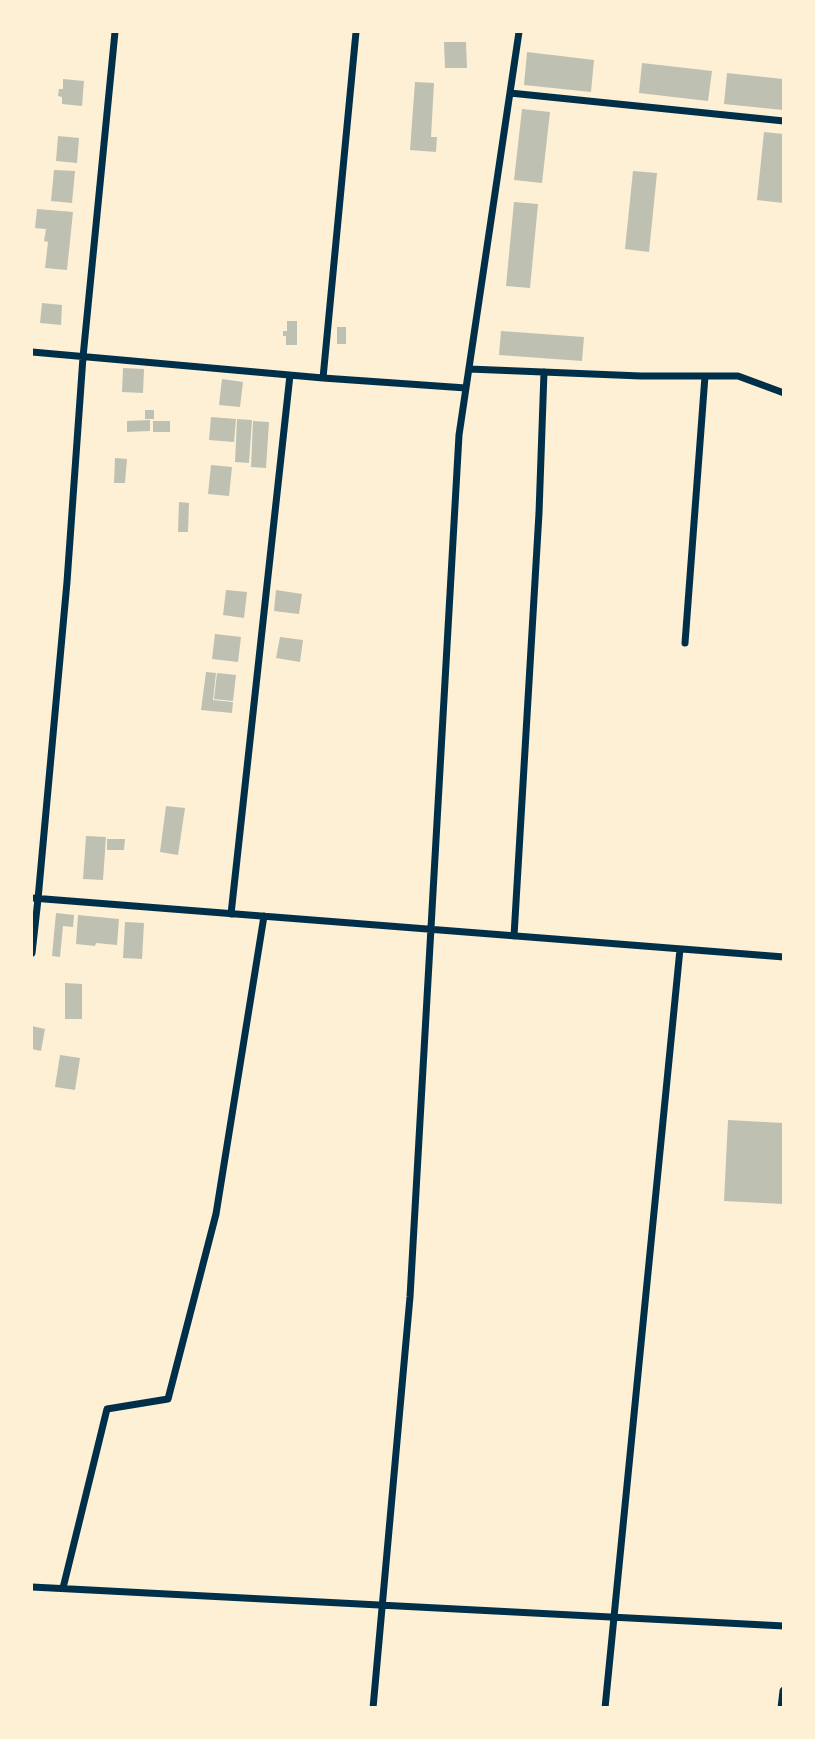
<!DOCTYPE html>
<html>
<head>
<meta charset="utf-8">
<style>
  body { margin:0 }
  #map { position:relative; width:815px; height:1739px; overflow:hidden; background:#fdf0d5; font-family:"Zilla Slab",serif }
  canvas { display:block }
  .frame { position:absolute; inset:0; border:33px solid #fdf0d5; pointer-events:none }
</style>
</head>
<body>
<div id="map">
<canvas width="815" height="1739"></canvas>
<div class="frame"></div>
</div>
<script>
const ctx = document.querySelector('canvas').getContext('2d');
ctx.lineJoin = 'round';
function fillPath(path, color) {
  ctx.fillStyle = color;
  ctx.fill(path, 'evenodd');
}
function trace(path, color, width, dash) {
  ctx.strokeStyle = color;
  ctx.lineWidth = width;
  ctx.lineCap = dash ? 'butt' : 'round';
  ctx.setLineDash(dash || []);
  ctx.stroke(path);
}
const building = new Path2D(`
  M444 42H466L467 68H445Z
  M527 52 594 60 591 92 524 85Z
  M642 63 712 71 708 101 639 93Z
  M727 73 783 79V110L724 104Z
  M63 79 84 81 82 106 62 104V97L58 96 59 89H63Z
  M415 82 434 83 431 137H437L436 152 410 150Z
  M522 109 550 112 542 183 514 180Z
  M764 132 783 134V203L757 200Z
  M58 136 79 138 77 163 56 161Z
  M54 170 75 171 72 203 51 201Z
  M633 171 657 173 649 252 625 249Z
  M514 202 538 204 530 288 506 286Z
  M37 209 73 212 67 270 45 268 48 242 44 241 46 229 35 228Z
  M42 303 62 305 61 325 40 323Z
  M287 321H297V345H286V336H283V331H287Z
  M337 327H346V344H337Z
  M501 331 584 337 582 361 499 355Z
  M123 368 144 369 143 393 122 392Z
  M222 379 243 382 240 407 219 405Z
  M145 410H154V419H145Z
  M211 417 236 419 234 442 209 440Z
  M237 419 252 420 249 463 235 462Z
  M150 420V431L127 432V421Z
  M153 421H170V432H153Z
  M253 421 269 422 266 468 251 467Z
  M115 458 127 459 125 483H114Z
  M211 465 232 467 229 496 208 494Z
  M179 502 189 503 188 532H178Z
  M226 590 247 592 244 618 223 615Z
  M276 590 302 594 299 614 274 611Z
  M215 634 241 637 238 662 212 659Z
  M280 637 303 640 300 662 276 658Z
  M206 672 216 673 213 700 233 702 232 713 201 710Z
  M217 673 236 675 233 701 214 699Z
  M166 806 185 808 178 855 160 852Z
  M86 836 106 837 103 880 83 879Z
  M107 839H125L124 850H107Z
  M56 913 74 915 73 927 63 926 60 957 52 956Z
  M78 915 119 919 117 945 96 943 95 946 76 944Z
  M125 922 144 923 142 959 123 958Z
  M65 983 82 984V1019H65Z
  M32 1026 45 1029 41 1051 32 1049Z
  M60 1055 80 1058 75 1090 55 1087Z
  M728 1120 783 1123V1204L724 1201Z`);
const minor = new Path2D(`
  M510 93 784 121
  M32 352 323 378 466 388
  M469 369 641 376H738L784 393
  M323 378 356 32
  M685 643 705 376
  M32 898 784 957
  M231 914 290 375
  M514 936 539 513 544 372
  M32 953 38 899 67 582 83 357 115 32
  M32 1587 784 1626
  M63 1588 107 1409 168 1399 216 1214 264 916
  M373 1708 410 1297 459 435 519 32
  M605 1708 680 949`);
const tertiary = new Path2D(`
  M782 1708 784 1691`);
fillPath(building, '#bec0b2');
trace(minor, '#003049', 7);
trace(tertiary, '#003049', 9);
</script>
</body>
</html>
